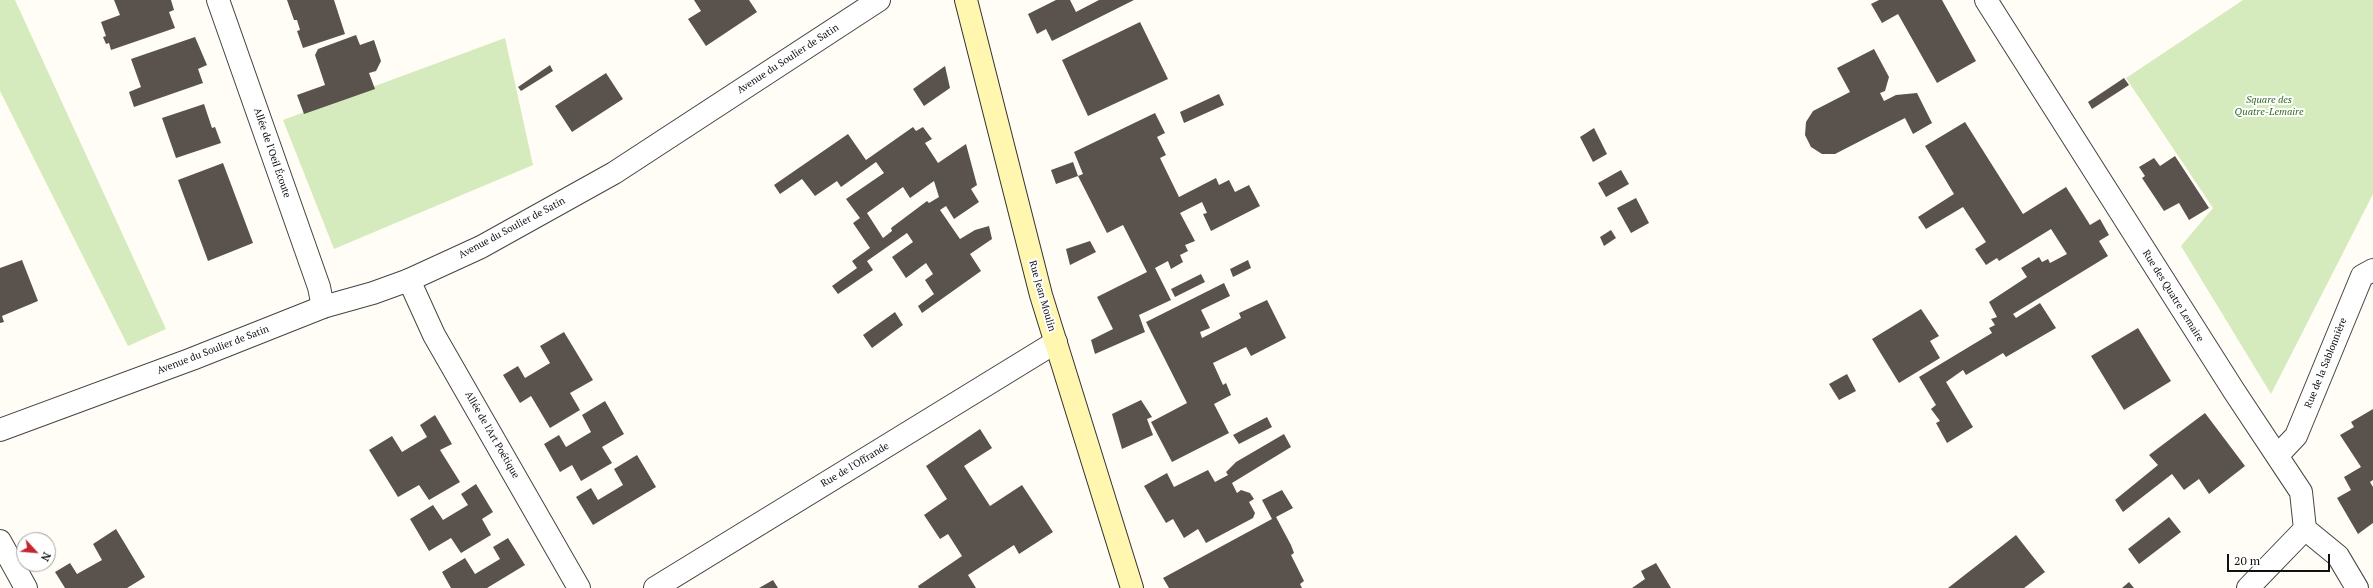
<!DOCTYPE html>
<html>
<head>
<meta charset="utf-8">
<style>
  body { margin:0 }
  #map { position:relative; width:2373px; height:588px; overflow:hidden; background:#fffdf5; font-family:"PT Serif",serif }
  canvas { display:block }
  .north { position:absolute; left:16px; top:532px; width:40px; height:40px; box-sizing:border-box; background:#fff; border:1px solid #a0a0a0; border-radius:50%; rotate:116deg; font-size:11px; font-weight:700; line-height:16px; text-align:center; color:#111 }
  .north::after { content:''; display:block; margin:auto; width:14px; height:18px; background:#c4262e; clip-path:polygon(50% 0,100% 100%,50% 72%,0 100%) }
  .scale { position:absolute; left:2227px; top:554px; width:103px; height:18px; box-sizing:border-box; border:2px solid #111; border-top:0; padding-left:5px; font-size:12px; line-height:14px; white-space:nowrap; color:#111; -webkit-text-stroke:3px #fff; paint-order:stroke }
</style>
</head>
<body>
<div id="map">
<canvas width="2373" height="588"></canvas>
<div class="north">N</div>
<div class="scale">20 m</div>
</div>
<script>
const ctx = document.querySelector('canvas').getContext('2d');
ctx.lineJoin = 'round';
function fillPath(path, color) {
  ctx.fillStyle = color;
  ctx.fill(path, 'evenodd');
}
function trace(path, color, width, dash) {
  ctx.strokeStyle = color;
  ctx.lineWidth = width;
  ctx.lineCap = dash ? 'butt' : 'round';
  ctx.setLineDash(dash || []);
  ctx.stroke(path);
}
function write(font, color, halo, rows, align = 'center') {
  ctx.font = font + ' "PT Serif",serif';
  ctx.lineWidth = 4;
  ctx.setLineDash([]);
  ctx.textBaseline = 'middle';
  ctx.strokeStyle = halo;
  ctx.fillStyle = color;
  for (const [text, x, y, turn = 0] of rows) {
    ctx.save();
    ctx.translate(x, y);
    ctx.rotate((+turn || 0) * Math.PI / 180);
    ctx.textAlign = isNaN(turn) ? turn : align;
    if (halo) ctx.strokeText(text, 0, 0);
    ctx.fillText(text, 0, 0);
    ctx.restore();
  }
}
const green = new Path2D(`
  M0 0H15L166 329 128 346 0 91Z
  M2243 0H2373V194L2271 394 2181 246 2213 208 2126 78Z
  M505 38 533 165 334 249 283 120Z`);
const building = new Path2D(`
  M114 0H171L174 10 169 12 175 28 111 50 109 43 106 44 103 37 106 36 101 22 120 15Z
  M287 0H334L345 34 303 48 297 31 300 30 297 20H294Z
  M694 0H749L757 12 706 46 688 19 701 11Z
  M1056 0H1070L1076 12 1099 0H1134L1052 41 1046 29 1037 34 1028 14Z
  M1879 0H1942L1976 61 1937 83 1898 14 1882 23 1871 4Z
  M1140 22 1168 79 1088 116 1062 60Z
  M356 35 360 45 374 40 381 61 376 71 369 73 375 89 304 114 297 95 325 85 315 55 318 49Z
  M195 37 207 65 198 69 203 83 134 107 129 92 141 87 131 59Z
  M1874 49 1889 77 1885 91 1880 93 1884 101 1896 95 1917 93 1932 123 1913 134 1905 118 1835 154H1822L1811 147 1805 135 1806 122 1813 111 1850 92 1837 68Z
  M550 65 553 71 521 91 518 87Z
  M945 66 950 88 924 106 913 89Z
  M606 73 623 99 572 132 555 106Z
  M2124 78 2129 85 2092 109 2088 102Z
  M1219 94 1224 105 1184 123 1180 112Z
  M204 104 212 128 215 127 221 143 176 158 162 118Z
  M1155 113 1165 133 1157 137 1166 155 1160 158 1179 197 1216 178 1219 185 1229 180 1235 192 1249 185 1260 206 1211 231 1203 214 1207 213 1202 202 1180 213 1195 241 1185 245 1188 251 1180 255 1183 262 1171 269 1168 261 1155 268 1171 300 1139 315 1145 332 1095 354 1091 340 1113 329 1097 297 1147 272 1123 225 1107 233 1078 176 1056 184 1051 170 1073 162 1078 176 1083 174 1074 152Z
  M1965 122 2023 214 2066 187 2090 225 2100 219 2109 235 2099 241 2108 256 2013 314 2016 318 2040 303 2056 328 2006 357 2003 353 1966 375 1963 370 1946 382 1973 427 1947 443 1936 423 1940 421 1931 409 1936 405 1919 377 1992 333 1989 328 1995 325 1991 319 1997 317 1989 302 2027 277 2021 268 2039 257 2042 262 2048 259 2050 263 2067 254 2051 229 1999 261 1997 258 1986 265 1975 249 1986 242 1963 207 1926 229 1918 217 1954 194 1925 146Z
  M913 127 916 131 923 127 932 139 925 143 938 163 966 144 977 185 971 189 979 202 954 219 946 206 940 210 960 239 975 230 989 226 992 239 970 254 981 271 922 313 918 306 934 294 925 280 933 274 926 263 906 278 892 257 913 242 907 233 867 261 873 270 838 294 832 286 857 268 852 261 870 248 853 223 860 218 846 199 884 173 876 162 841 187 837 181 815 196 802 179 780 194 774 185 848 134 866 160ZM934 181 939 197 929 203 927 201 891 228 892 231 883 238 867 213 903 187 910 198Z
  M1594 128 1607 154 1593 162 1580 137Z
  M2175 156 2209 208 2189 220 2179 203 2164 211 2142 178 2145 176 2139 167 2154 158 2160 166Z
  M223 163 253 243 208 261 178 180Z
  M1621 170 1629 184 1606 197 1598 183Z
  M1636 198 1649 223 1631 233 1617 208Z
  M1611 230 1616 238 1604 246 1600 237Z
  M1090 241 1096 252 1070 265 1066 249Z
  M22 260 38 301 2 316 4 322 0 323V268Z
  M1248 260 1251 268 1233 277 1230 269Z
  M1201 274 1205 282 1175 297 1171 289Z
  M1224 283 1230 296 1201 310 1210 328 1200 332 1202 338 1241 318 1239 313 1267 300 1286 338 1251 356 1246 347 1213 363 1223 385 1226 383 1231 395 1214 404 1229 433 1172 462 1151 422 1187 403 1146 322Z
  M1921 309 1939 336 1930 341 1940 358 1899 383 1872 339Z
  M895 312 903 325 872 348 863 335Z
  M2138 328 2171 381 2124 410 2091 356Z
  M564 332 593 380 570 393 580 410 550 428 531 396 520 403 503 375 518 366 525 378 550 363 540 346Z
  M1847 374 1856 391 1839 400 1829 384Z
  M1141 400 1152 417 1147 419 1153 435 1122 449 1112 414Z
  M605 401 624 434 602 447 612 463 581 481 572 465 560 472 544 444 559 435 566 447 591 432 582 415Z
  M2373 409V480L2370 482 2373 487V523L2358 534 2337 498 2351 490 2344 477 2361 467 2340 435 2354 427 2351 422Z
  M2205 413 2245 466 2209 494 2199 479 2184 490 2172 474 2123 512 2115 500 2158 465 2149 455Z
  M435 415 452 444 440 450 460 482 429 500 419 485 398 497 369 450 392 436 402 452 427 437 420 425Z
  M1267 417 1272 427 1239 444 1233 435Z
  M980 429 992 448 964 466 990 506 1022 485 1053 532 1019 554 1014 545 968 575 976 588H919L918 586 962 556 948 534 940 539 924 515 947 499 926 466Z
  M1284 434 1291 447 1232 483 1237 493 1241 490 1250 493 1254 499 1249 502 1255 513 1253 518 1206 543 1198 529 1184 538 1173 519 1166 523 1144 486 1167 473 1174 487 1208 470 1215 482 1228 475 1226 472 1236 462Z
  M637 455 656 487 593 525 576 497 591 488 598 500 623 485 614 469Z
  M476 484 493 512 482 519 491 535 461 553 451 538 429 551 410 519 433 505 443 520 468 505 461 494Z
  M1282 490 1293 508 1276 517 1291 545 1294 553 1291 555 1304 581 1300 584 1302 588H1169L1163 578 1272 519 1262 500Z
  M2169 517 2181 532 2139 564 2128 549Z
  M116 529 145 577 127 588H65L55 572 70 563 77 574 102 560 93 544Z
  M2016 535 2045 572 2024 588H1948Z
  M508 538 525 565 487 588H451L442 572 465 558 475 574 500 559 493 547Z
  M1656 563 1671 588H1632L1645 579 1641 571Z
  M773 580 778 588H759Z
  M2129 582 2134 588H2122Z`);
const minor = new Path2D(`
  M218 0 319 287 323 307
  M1986 0 2234 391 2301 492 2305 529 2338 556 2357 588
  M409 280 434 335 579 588
  M2277 456 2296 436 2362 276 2373 270
  M0 541 26 588
  M655 588 1056 342
  M2248 588 2305 529`);
const tertiary = new Path2D(`
  M0 430 192 359 323 307 373 293 409 280 481 247 614 173 879 0`);
const secondary = new Path2D(`
  M966 0 1041 295 1132 588`);
const streetNames = [
  ["Avenue du Soulier de Satin",788,59,-33],
  ["Allée de l'Oeil Écoute",272,153,71],
  ["Avenue du Soulier de Satin",512,228,-28],
  ["Rue Jean Moulin",1042,296,74],
  ["Rue des Quatre Lemaire",2173,296,58],
  ["Avenue du Soulier de Satin",213,350,-21],
  ["Rue de la Sablonnière",2326,363,-68],
  ["Allée de l'Art Poétique",492,435,60],
  ["Rue de l'Offrande",855,465,-31]
];
const parkNames = [
  ["Square des",2269,100],
  ["Quatre-Lemaire",2269,112]
];
fillPath(green, '#d5ebbd');
fillPath(building, '#5a524d');
trace(minor, '#444', 24);
trace(tertiary, '#444', 24);
trace(secondary, '#333', 24);
trace(minor, '#fff', 22);
trace(tertiary, '#fff', 22);
trace(secondary, '#fff6b0', 22);
write('10px', '#111', '#fff', streetNames);
write('italic 10px', '#2f6b1f', '#fff', parkNames);
</script>
</body>
</html>
